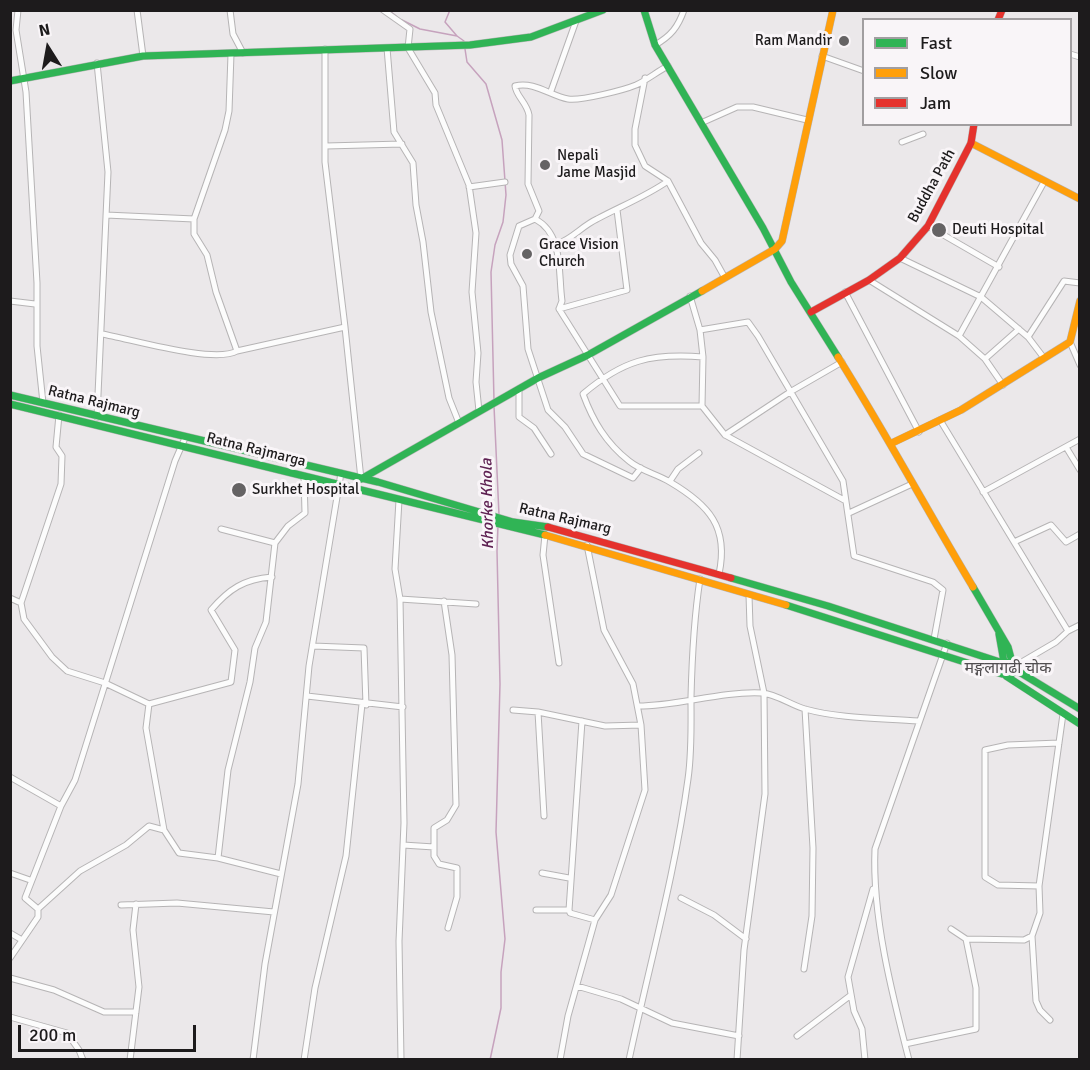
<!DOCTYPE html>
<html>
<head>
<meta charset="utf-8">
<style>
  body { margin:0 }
  #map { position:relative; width:1090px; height:1070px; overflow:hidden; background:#ebe8ea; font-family:Signika,sans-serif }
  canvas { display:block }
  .frame { position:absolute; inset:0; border:12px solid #1d1b1c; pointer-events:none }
  .legend { position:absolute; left:862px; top:18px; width:210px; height:108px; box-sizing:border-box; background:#f9f5f8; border:2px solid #a19ea0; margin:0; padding:8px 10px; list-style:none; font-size:18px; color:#1d1b1c }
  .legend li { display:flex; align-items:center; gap:12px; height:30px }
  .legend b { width:30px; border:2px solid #a19ea0 }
  .north { position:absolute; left:18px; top:18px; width:60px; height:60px; -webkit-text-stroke:4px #f9f5f8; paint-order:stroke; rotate:349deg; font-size:16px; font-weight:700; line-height:24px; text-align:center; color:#1d1b1c }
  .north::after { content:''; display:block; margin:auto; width:21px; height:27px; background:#1d1b1c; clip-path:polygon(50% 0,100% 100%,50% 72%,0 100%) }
  .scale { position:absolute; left:18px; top:1025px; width:178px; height:27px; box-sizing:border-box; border:3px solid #1d1b1c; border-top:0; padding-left:8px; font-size:18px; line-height:21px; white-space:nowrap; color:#1d1b1c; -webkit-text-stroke:4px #f9f5f8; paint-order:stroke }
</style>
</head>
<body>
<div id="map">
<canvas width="1090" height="1070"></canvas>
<div class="frame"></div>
<ul class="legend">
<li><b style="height:8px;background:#30b455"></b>Fast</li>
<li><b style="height:8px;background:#ff9f0a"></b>Slow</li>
<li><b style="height:8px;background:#e5322d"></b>Jam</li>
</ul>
<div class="north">N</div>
<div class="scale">200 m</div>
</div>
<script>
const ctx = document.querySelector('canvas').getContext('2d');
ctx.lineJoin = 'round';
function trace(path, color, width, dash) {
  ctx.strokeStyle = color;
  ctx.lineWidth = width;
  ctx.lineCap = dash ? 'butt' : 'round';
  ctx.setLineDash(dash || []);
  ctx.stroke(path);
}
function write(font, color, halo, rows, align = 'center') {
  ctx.font = font + ' Signika,"Noto Sans Devanagari",sans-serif';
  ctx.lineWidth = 6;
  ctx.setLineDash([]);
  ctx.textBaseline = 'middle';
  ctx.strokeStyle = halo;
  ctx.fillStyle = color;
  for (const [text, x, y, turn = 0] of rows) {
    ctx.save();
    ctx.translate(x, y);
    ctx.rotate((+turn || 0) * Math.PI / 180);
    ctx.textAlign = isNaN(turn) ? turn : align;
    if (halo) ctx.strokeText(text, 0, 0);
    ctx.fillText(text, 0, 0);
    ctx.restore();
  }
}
const stream = new Path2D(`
  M389 10 396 16
  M450 10 445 22 457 36
  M402 20 420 29 457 36 464 41
  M465 49 467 62 486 84 502 140 506 195 503 222 495 245 491 272 494 401
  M494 406 499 515
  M490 1060 501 1008V972L505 939 496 832 500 684 497 551 498 526`);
const street = new Path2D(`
  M18 10 16 30 26 92 37 283V346L43 403
  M137 10 143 56
  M230 10 233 34 243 53
  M383 10 410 29 408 48 435 93 436 105 469 185 476 233 472 292 478 353 476 382 479 411
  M655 45C671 36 678 27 684 10
  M387 48 394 132 413 163 416 205 423 242 431 312 449 398 459 423
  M325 49V162L345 327 361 479
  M231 54 229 111 225 130 194 219V234L207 255 216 292 237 351 345 327
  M1070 54 1080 57
  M822 56 864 71
  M645 78 635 129V145L645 166 668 181 701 243 715 260 725 278
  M551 91 576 21
  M701 123 737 107H753L807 120
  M902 142 923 134
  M326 146 402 144
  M469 187 505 182
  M106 215 194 219
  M535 219C564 234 558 273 562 301L559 309 620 406H702
  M928 226 999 267
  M557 244C572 239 582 226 597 219 621 206 645 197 668 181
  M900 258 981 297 1028 337 1044 358
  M869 280 959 336 985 359 1003 385
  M845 292 919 432
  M690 296 700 330 748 322 758 336 843 481 854 556 933 582 943 590 934 639
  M10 301 35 304
  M559 309 627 290 617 210
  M700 330 703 357 702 406 725 435 844 500
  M102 334C131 339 214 364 237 351
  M959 336 1044 182
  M1028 337 1064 281 1080 283
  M1070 342 1080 365
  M703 357C651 353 623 360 583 394 593 421 606 443 629 461 641 471 657 474 670 482 709 505 729 527 719 574
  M985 359 1019 329
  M519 389V417L534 428 551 454
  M97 417 108 172 97 63
  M940 420 1068 631
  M725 435 790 392 842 362
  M1066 447 1080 470
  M641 468 633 478 583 454 565 427 548 410 528 349 523 286 511 264 510 255 519 226 535 219 539 211 528 184 529 115C527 103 516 96 515 86 534 81 551 96 568 99 581 101 624 90 636 85 647 80 658 71 668 66
  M670 481 678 469 699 453
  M983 492 1080 439
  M399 500 395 569 400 599 404 823 399 941 401 1060
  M849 513 912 484
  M221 529 275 543
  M545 535 543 555 559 663
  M1014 542 1051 525 1066 542 1080 534
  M10 598 21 603 24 619 52 657 67 671 105 683 149 704 146 728 164 830
  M400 599 476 604
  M444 601 452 655 456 805 447 820 434 828V856L439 864 457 868V897L448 928
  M21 603 61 484 62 456 56 447 59 415
  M313 646 364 648 366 705
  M1015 666 1056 642 1068 631 1080 625
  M307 696 403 707
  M149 704 231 682 235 650 211 610C229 589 244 579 272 577
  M638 706C679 706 720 691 762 693 776 694 791 705 805 709 841 719 882 718 919 721
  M513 710 538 712 605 726 641 725
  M538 712 544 816
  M582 721 569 910 570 913 595 920
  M10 777 61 806
  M403 845 434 847
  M218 858 228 770 250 682 255 648 266 622 275 543 288 526 305 513 304 476
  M10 873 30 880
  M542 873 569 878
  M1039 886 998 885 985 877V750L1008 745 1059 743
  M681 898 714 915 746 939
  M121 905 177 903 274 912
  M38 909 80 871 126 845 149 826 164 830 179 853 218 858 281 874
  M536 910H569
  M951 929 966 939 1024 940 1032 936
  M10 933 22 940
  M10 958 38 917V909L25 898 61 806 75 780 175 461 185 438
  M804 969 812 916 813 848 805 709
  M10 978 54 990 104 1012H136
  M577 986 621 999 672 1023 739 1036
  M10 1017 67 1033 79 1050 83 1060
  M1050 1020 1040 1010 1036 1001 1032 936 1040 913 1039 886 1063 714
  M797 1036 851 995
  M905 1044 976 1029V988L966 939
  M130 1060 139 987 133 930 136 904
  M253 1060 265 964 298 784 309 666 341 473
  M304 1060 315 988 346 856 362 704
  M560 1060 568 1016 595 920 611 895 645 790 641 725 633 684 604 630 587 545
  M629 1060C649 966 675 874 688 779 692 751 691 725 691 697 692 657 694 618 700 579
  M737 1060 744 950 765 794 764 693 750 626 749 595
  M865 1060 862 1029 854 1011 848 977 873 889
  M909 1060C892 994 872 916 875 849L947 643`);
const fast = new Path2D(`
  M644 10 655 45 763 228 791 282 838 357
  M10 81 143 56 470 45 531 37 603 10
  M10 395 378 482 513 522 548 527
  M10 404 545 535
  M361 479 538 378 588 355 702 291
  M731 578 828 606 1003 663 1012 662 1016 670 1009 676
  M973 587 1008 647 1012 662
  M786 605 1002 674
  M999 634 1004 662
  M1016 670 1080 709
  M1006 676 1080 724`);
const slow = new Path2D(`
  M971 143 1080 199
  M702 291 775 249 782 241 833 10
  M838 357C885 432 927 510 973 587
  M892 443 961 410 1070 342 1080 301
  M545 535 786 605`);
const jam = new Path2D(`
  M998 20 1002 10
  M811 312 869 280 900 258 928 226 971 143 974 124
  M548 527 731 578`);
const markers = [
  [844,41,6,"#656364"],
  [545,165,6,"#656364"],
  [939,230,8,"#656364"],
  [527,254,6,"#656364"],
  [239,490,8,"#656364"]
];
const poiNames = [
  ["Ram Mandir",832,41,"right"],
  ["Nepali",557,156],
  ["Jame Masjid",557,173],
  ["Deuti Hospital",952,230],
  ["Grace Vision",539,245],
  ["Church",539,262],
  ["Surkhet Hospital",252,490]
];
const streetNames = [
  ["Buddha Path",932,186,-61],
  ["Ratna Rajmarg",94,402,14],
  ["Ratna Rajmarga",256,450,14],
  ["Ratna Rajmarg",565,519,13]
];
const waterNames = [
  ["Khorke Khola",488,504,-91]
];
const neighbourhoodNames = [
  ["मङ्गलागढी चोक",1008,669]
];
trace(stream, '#c6a2bd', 1.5);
trace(street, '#b6b4b5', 7);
trace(fast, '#b6b4b5', 8);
trace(slow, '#b6b4b5', 8);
trace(jam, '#b6b4b5', 8);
trace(street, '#fcfcfc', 5);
trace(fast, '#30b455', 7);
trace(slow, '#ff9f0a', 7);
trace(jam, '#e5322d', 7);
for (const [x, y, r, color] of markers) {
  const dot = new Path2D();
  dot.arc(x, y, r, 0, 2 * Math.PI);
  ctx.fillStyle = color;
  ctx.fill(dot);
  trace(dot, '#f9f5f8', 2);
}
write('15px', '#1d1b1c', '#f9f5f8', poiNames, 'left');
write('15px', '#1d1b1c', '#f9f5f8', streetNames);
write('italic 16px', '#5f2253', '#f9f5f8', waterNames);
write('16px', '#514e50', '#f9f5f8', neighbourhoodNames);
</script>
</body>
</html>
